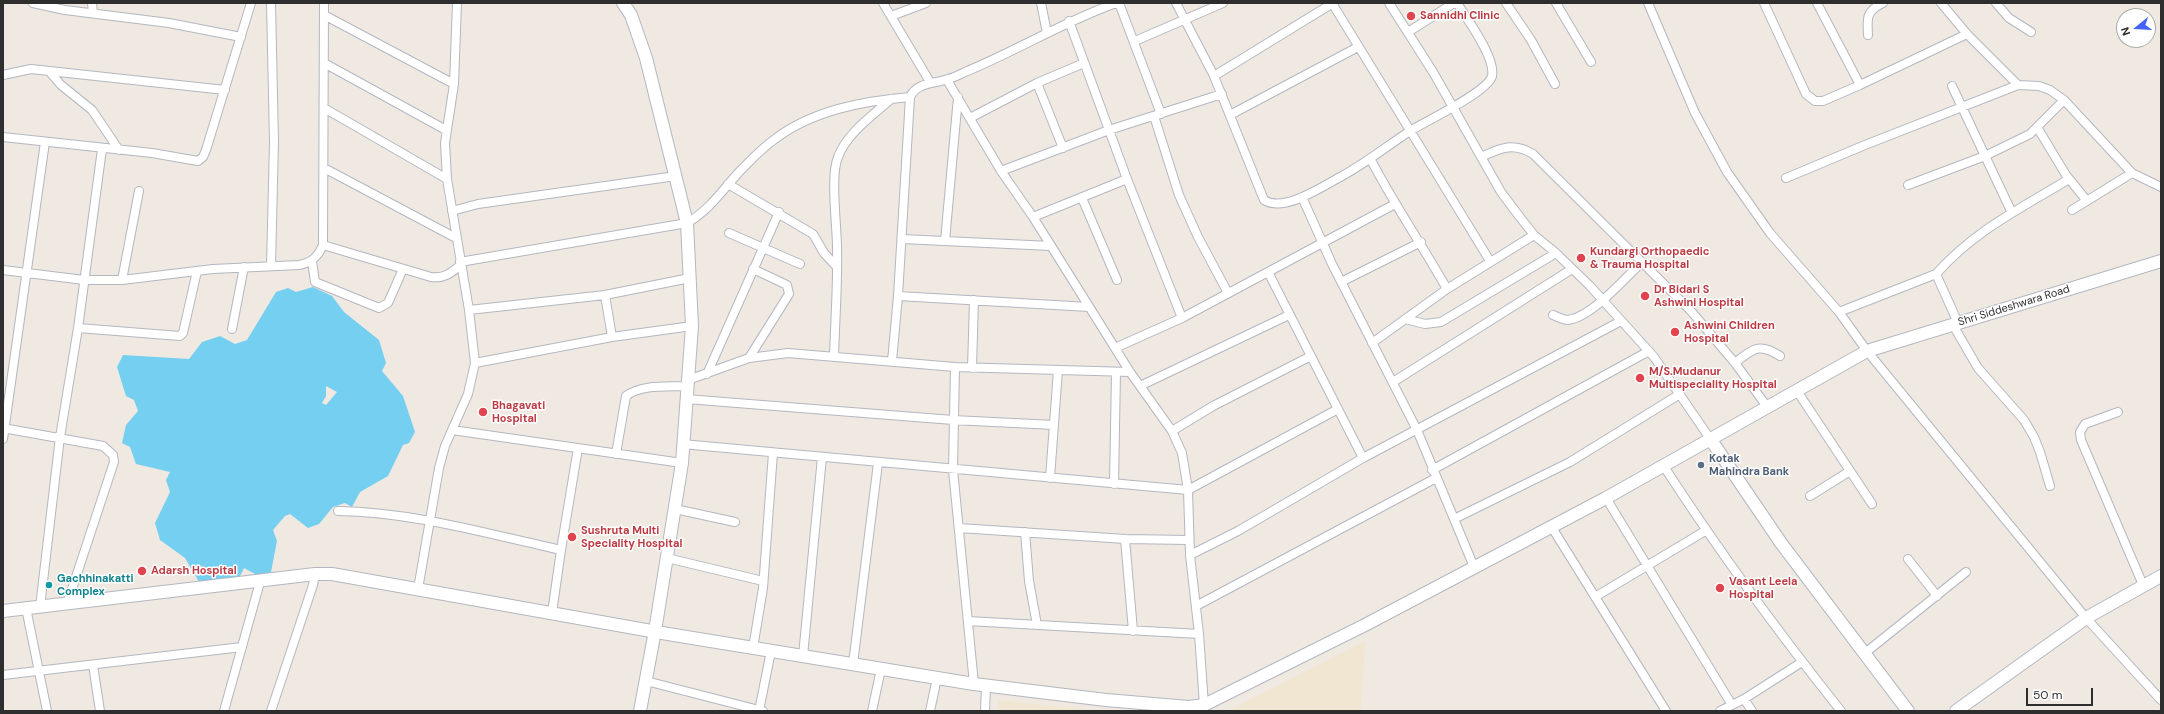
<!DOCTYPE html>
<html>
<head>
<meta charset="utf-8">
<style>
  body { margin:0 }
  #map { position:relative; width:2164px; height:714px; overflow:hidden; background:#efe9e1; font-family:"DM Sans",sans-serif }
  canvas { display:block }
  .frame { position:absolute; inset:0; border:4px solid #2e2e2e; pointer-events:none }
  .north { position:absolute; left:2116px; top:8px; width:40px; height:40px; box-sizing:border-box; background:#fff; border:1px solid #ababab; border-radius:50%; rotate:252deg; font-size:11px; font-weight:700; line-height:16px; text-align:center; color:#2e2e2e }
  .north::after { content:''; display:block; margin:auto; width:14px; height:18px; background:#4264fb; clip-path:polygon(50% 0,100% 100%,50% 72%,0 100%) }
  .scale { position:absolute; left:2026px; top:688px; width:67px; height:18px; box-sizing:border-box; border:2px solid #2e2e2e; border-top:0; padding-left:5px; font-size:12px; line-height:14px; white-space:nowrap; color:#2e2e2e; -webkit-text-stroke:3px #fff; paint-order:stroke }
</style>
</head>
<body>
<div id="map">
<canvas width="2164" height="714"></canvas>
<div class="frame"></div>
<div class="north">N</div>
<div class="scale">50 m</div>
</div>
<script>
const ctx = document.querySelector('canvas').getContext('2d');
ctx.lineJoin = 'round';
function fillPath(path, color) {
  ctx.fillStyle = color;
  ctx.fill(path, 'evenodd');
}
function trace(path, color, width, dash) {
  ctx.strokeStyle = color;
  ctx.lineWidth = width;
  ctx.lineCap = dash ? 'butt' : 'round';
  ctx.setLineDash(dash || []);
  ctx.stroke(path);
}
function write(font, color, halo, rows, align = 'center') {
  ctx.font = font + ' "DM Sans",sans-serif';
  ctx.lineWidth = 3;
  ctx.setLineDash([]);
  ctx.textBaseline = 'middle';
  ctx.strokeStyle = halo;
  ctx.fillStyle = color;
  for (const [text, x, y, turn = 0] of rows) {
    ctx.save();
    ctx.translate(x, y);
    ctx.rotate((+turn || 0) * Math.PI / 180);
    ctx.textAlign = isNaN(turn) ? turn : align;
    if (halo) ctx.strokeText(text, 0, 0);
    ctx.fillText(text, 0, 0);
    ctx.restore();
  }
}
const education = new Path2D(`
  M1365 641 1361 711H1228Z
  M998 700 1098 711H998Z`);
const water = new Path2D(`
  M313 287 332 296 344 312 379 340 386 363 382 371 403 396 415 432 409 443 403 445 388 476 360 492 352 507 345 503 333 507 319 524 308 528 290 514 285 516 273 530 277 541 271 572 259 576 244 568 236 584 201 585 185 558 160 540 155 523 170 492 166 480 170 472 136 464 130 447 122 443 126 425 138 411 134 400 126 396 117 367 123 355 189 359 202 342 220 336 235 344 247 340 276 292 288 288 296 292ZM326 386 337 392 326 405 322 403 326 396Z`);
const street = new Path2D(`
  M33 3 65 10 169 23 241 37
  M92 3 93 13
  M883 3 930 82
  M1041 3 1047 33
  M1119 3 1161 114
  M1176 3 1214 76 1264 200C1284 213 1323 186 1342 176 1366 163 1387 146 1410 131 1426 121 1488 92 1492 76 1496 58 1467 19 1457 3
  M1332 3 1490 261
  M1389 3 1433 72 1501 192 1519 216 1534 235 1556 253 1590 286 1654 357 1711 440
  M1506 3 1531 40 1555 84
  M1556 3 1591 62
  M1648 3 1695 113 1727 172 1770 233 1839 312 1867 351 2086 618 2161 700
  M1764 3 1806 94 1815 101H1823L1860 85 1967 34
  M1817 3 1860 85
  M1941 3 1967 34 2018 85
  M1996 3 2009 18 2031 32
  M324 15 454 84
  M891 16 926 3
  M1069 21 1127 179 1182 318
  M1408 32 1454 3
  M1868 35C1867 18 1866 11 1883 3
  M1135 41 1223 3
  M324 63 446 130
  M49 71 61 85 92 110 119 150
  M3 75 31 69 225 90
  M1214 76 1333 3
  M947 80 1001 171 1033 217 1130 372 1172 431 1182 453 1188 490 1190 555 1199 634 1204 705
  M1037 83 1063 148
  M1952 86 2012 213
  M324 108 447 179
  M1230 115 1358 47
  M1154 116 1179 195 1198 237 1228 293
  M970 118 1037 83 1084 63
  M2037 127 2066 175 2087 201
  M3 137 152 153 198 161 203 157 206 150 251 3
  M1481 157C1501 148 1513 142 1533 154L1691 311 1735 363 1768 408
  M1371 160C1394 204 1422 245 1447 289L1534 235
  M324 168 456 238
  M1001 171 1109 130 1222 94
  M1786 178 1865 145 2018 85 2039 86 2050 90 2064 100 2132 173 2161 187
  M728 184 813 234 824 253 837 267
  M1908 185 1985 156 2030 134 2064 100
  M1302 197 1332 264 1417 430 1474 567
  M1082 198 1117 280
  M2072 210 2132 173
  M452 211 478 204 676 176
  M1033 217 1127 179
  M729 233 800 264
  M902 239 1051 246
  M945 241 958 97
  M323 245 431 277C444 279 451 273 461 265
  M312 261 315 282 379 308 388 303 403 269
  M460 262 687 223C710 210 723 189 741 170 752 159 762 148 775 139 813 110 864 101 910 97
  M271 266 274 142 271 3
  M3 270 84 280H122L139 191
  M1268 272 1363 458
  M122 280 213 269 299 265C311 263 318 257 323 245L324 3
  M1341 282 1421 242
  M605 295 612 337
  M898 296 1089 307
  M469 310 605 295 690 278
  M1839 312 1936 274
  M1553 315C1558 317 1563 320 1568 320 1592 317 1624 279 1642 262
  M1405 319 1425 324 1441 322 1556 253
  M1958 323 1936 274C1975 230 2020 209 2069 179
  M1953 325 1978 368 2024 420 2034 437 2040 452 2050 486
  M78 328 180 336 183 333 197 271
  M232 329 244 267
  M1372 343 1447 289
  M1115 348 1182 318 1395 204
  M834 357C835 320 838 284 837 247 837 225 830 176 838 157 847 133 872 116 891 99
  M749 358 789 294 787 285 753 269
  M892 361 898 296 910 97C917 82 934 84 948 79 953 78 959 75 965 72 1016 51 1063 22 1116 3
  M475 363 612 337 692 326
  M1735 363C1753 349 1759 342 1780 356
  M972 368 974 300
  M707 374 779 212
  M688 380 749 358 788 353 955 367
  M1393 382 1572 269
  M1140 386 1289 315
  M1797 391 1872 504
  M686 399 953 420 1054 425
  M2118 412 2085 424 2080 432 2081 440 2143 585
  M3 428 103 446 113 455 114 462 67 604
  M452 430 682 463
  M1172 431 1213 406 1311 356
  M3 439 45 142
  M682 444 1188 490 1338 409
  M616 454 626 396C642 384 667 387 687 386
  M1663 465C1718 550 1778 632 1841 711
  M1432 470 1649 351
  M1050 478 1058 370
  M1114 484 1116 372
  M1810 496 1850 471
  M1606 498 1732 705
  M675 509 735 522
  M338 511C413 512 488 534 561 550L552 613
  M1454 519 1570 462 1680 394
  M1551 526 1666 711
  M959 528 1125 539 1189 540
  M1025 532 1029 581 1037 625
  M1125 539 1133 631
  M561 550 578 448
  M1190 555 1238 531 1363 458 1621 321
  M667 558 763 581
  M1908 559 1937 596
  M418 589 439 468 445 446 468 394 475 363 469 310 447 179 445 143 454 84 457 3
  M1595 597 1705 531
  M1196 606 1436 478
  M40 607 60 437 78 328 102 149
  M26 608 47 711
  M968 621 1199 634
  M753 648 763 588 773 453
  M1865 653 1966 572
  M803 656 822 457
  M853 664 878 463
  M93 665 100 711
  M3 675 242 647
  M646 681 763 711
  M974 684 953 470 955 367 1130 372
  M1744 699 1802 662
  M224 711 260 582
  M271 711 313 585 315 574
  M759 711 771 651
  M872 711 881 669
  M930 711 937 678
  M985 711 986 686
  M1720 711 1744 699 1752 711`);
const secondary = new Path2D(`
  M623 3 631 15 646 58 687 223 692 326 682 463 655 631 640 711
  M1711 440 1781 543 1908 711
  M3 611 315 574H332L668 634 974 684 1106 700 1189 707 1204 705 1365 625 1606 498 1867 351 2161 261
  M1956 711 2086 618 2161 576`);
const markers = [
  [1411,16,5,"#e0444e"],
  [1581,258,5,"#e0444e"],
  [1645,296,5,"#e0444e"],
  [1675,332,5,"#e0444e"],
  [1640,378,5,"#e0444e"],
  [483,412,5,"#e0444e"],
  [1701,465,4,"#5c6f8a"],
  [572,537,5,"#e0444e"],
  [142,571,5,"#e0444e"],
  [49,585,4,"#0f9aa8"],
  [1720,588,5,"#e0444e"]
];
const healthNames = [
  ["Sannidhi Clinic",1420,16],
  ["Kundargi Orthopaedic",1590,252],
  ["& Trauma Hospital",1590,265],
  ["Dr Bidari S",1654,290],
  ["Ashwini Hospital",1654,303],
  ["Ashwini Children",1684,326],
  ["Hospital",1684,339],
  ["M/S.Mudanur",1649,372],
  ["Multispeciality Hospital",1649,385],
  ["Bhagavati",492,406],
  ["Hospital",492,419],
  ["Sushruta Multi",581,531],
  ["Speciality Hospital",581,544],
  ["Adarsh Hospital",151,571],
  ["Vasant Leela",1729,582],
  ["Hospital",1729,595]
];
const streetNames = [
  ["Shri Siddeshwara Road",2014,306,-17]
];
const serviceNames = [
  ["Kotak",1709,459],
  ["Mahindra Bank",1709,472]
];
const cultureNames = [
  ["Gachhinakatti",57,579],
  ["Complex",57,592]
];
fillPath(education, '#f0e6d1');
fillPath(water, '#75cff0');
trace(street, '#b4b7c1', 10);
trace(secondary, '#b4b7c1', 14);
trace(street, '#fff', 8);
trace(secondary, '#fff', 12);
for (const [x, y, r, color] of markers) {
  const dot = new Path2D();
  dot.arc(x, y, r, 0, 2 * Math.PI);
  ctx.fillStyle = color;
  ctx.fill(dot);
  trace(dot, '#fff', 1.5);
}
write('bold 11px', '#be3a42', '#fff', healthNames, 'left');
write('11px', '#2e2e2e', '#fff', streetNames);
write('bold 11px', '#4e5e75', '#fff', serviceNames, 'left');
write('bold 11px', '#0d838f', '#fff', cultureNames, 'left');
</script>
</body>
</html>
